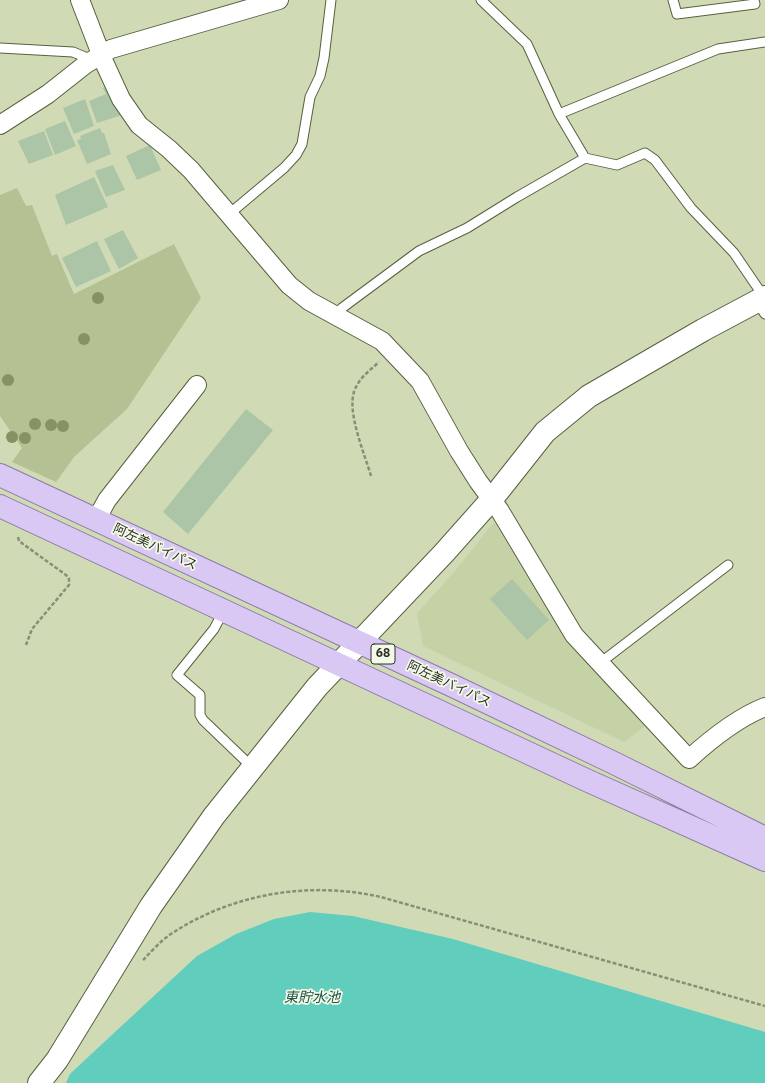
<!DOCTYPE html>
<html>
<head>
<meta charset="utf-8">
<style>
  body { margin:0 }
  canvas { display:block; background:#d0dbb6 }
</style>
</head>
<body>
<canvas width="765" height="1083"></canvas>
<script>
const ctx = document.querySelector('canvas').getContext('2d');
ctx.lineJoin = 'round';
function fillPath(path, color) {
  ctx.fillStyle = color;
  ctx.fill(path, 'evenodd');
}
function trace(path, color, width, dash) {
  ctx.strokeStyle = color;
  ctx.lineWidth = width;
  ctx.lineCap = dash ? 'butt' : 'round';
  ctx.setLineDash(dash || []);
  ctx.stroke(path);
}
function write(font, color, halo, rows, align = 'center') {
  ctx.font = font + ' "IBM Plex Sans","Noto Sans JP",sans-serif';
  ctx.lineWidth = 3.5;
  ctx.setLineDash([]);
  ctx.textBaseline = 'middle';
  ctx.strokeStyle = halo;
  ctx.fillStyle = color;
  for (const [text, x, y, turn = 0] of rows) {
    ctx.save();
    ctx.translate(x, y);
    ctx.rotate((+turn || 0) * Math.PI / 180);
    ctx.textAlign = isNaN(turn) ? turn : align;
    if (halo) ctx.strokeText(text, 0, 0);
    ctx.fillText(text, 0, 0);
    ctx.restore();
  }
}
const built = new Path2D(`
  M494 522 562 633 645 726 624 742 423 646 417 613 455 571Z`);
const green = new Path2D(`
  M17 188 26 206 32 205 52 256 57 254 74 294 174 244 201 298 127 409 74 457 56 482 12 462 22 448 0 416V195Z`);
const water = new Path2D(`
  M310 912 353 916 453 939 765 1032V1083H66L70 1074 87 1058 197 956 236 934 274 919Z`);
const building = new Path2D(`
  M108 86 122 115 97 123 89 101 106 94 103 88Z
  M85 99 94 126 74 134 63 108Z
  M65 121 76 146 55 155 45 129Z
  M100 128 102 133H104L111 154 87 164 77 140 81 139 80 136Z
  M44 131 53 155 29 164 18 141Z
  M150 145 161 170 137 180 126 156Z
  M113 165 125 190 106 197 95 171Z
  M94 177 108 207 66 225 55 195Z
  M123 230 138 258 119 269 104 239Z
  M97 241 111 271 76 287 62 258Z
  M246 409 273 430 188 534 163 512Z
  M512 579 549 620 527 640 490 599Z`);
const path = new Path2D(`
  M371 476C365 455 347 413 354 392 358 379 369 371 379 362
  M18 537 19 541 66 575 69 579V585L32 629 26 645
  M143 960C152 951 162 939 174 932 235 893 310 881 381 897L765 1006`);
const service = new Path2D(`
  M481 0 527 44 559 114
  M673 0 677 14 755 4 754 0
  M0 48 73 52 92 60
  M585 158 617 165 645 153 655 160 691 208 734 253 764 297
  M228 215 284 168 296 155 302 144 310 97 320 76 324 58 331 0
  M756 301 765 314
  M336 315 342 308 419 251 467 228 517 197 585 158 559 114 718 49 765 42
  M224 610 214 629 177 675 200 695V715L203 720 253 768
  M600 663 728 565`);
const minor = new Path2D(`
  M80 0 104 62 121 99 139 125 169 149 191 170 289 285 309 301 382 341 420 381 459 451 478 481 500 511 574 635 689 759C711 739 737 718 765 707
  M0 125 48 94 86 64 111 49 279 0
  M96 520 107 500 197 385`);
const tertiary = new Path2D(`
  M39 1083 57 1060 151 906 214 816 317 687 444 553 492 499 545 432 589 396 703 330 765 297`);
const primary = new Path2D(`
  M0 475 451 685 614 763 765 838
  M0 506 584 779 765 860`);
const trees = [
  [98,298],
  [84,339],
  [8,380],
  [35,424],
  [51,425],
  [63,426],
  [12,437],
  [25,438]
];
const shields = [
  [383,654,24]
];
const shieldNames = [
  ["68",383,654]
];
const streetNames = [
  ["阿左美バイパス",155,547,25],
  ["阿左美バイパス",449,684,25]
];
const waterNames = [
  ["東貯水池",312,998]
];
fillPath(built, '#c4d2a5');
fillPath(green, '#b4c192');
fillPath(water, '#61cdbc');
fillPath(building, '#abc5a6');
trace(service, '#576140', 11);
trace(minor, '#576140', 20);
trace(tertiary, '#576140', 24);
trace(primary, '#8c7ba6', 24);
trace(path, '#878f75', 2.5, [4, 2]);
trace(service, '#fff', 9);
trace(minor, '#fff', 18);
trace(tertiary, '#fff', 22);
trace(primary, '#d9c8f4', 22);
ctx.fillStyle = '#869263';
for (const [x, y] of trees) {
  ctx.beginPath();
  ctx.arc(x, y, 6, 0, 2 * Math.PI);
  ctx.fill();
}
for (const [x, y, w] of shields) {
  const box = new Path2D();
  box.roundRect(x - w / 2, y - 10, w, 20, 3);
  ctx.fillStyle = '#f3f9e7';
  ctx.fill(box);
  trace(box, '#2c3022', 1);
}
write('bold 12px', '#2c3022', null, shieldNames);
write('13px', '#2c3022', '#f3f9e7', streetNames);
write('italic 14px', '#24534c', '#f3f9e7', waterNames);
</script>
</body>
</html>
